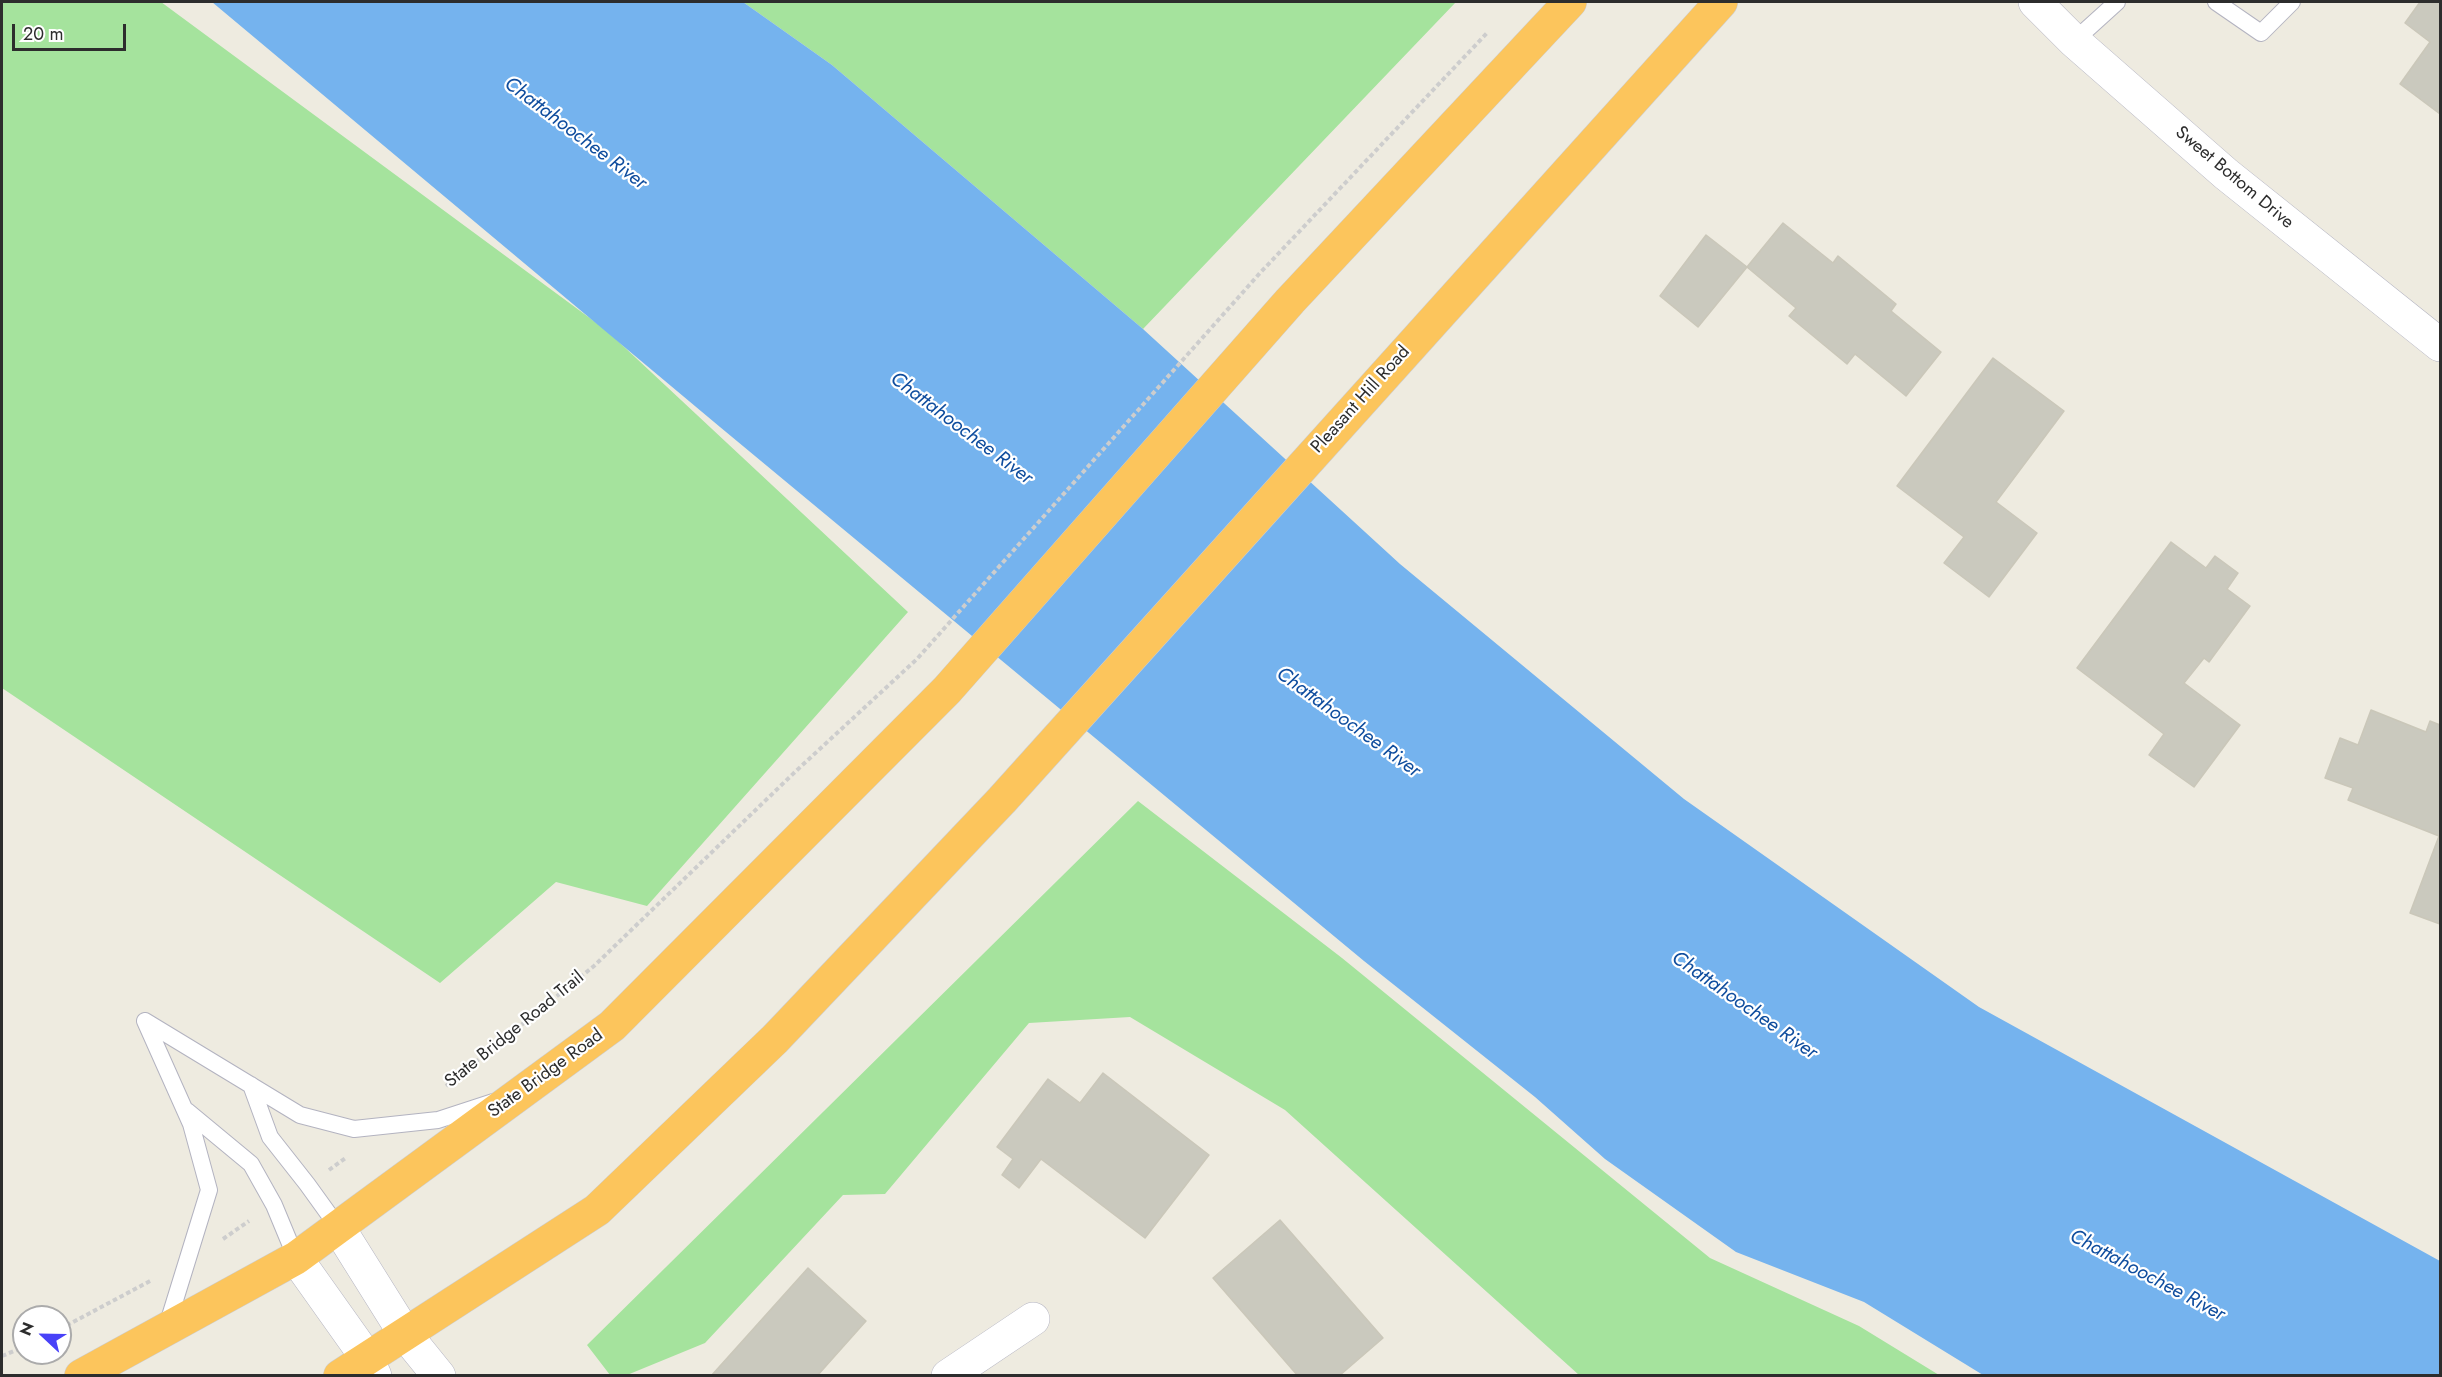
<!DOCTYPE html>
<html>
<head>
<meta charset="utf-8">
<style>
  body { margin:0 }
  #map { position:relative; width:2442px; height:1377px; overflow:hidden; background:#eeebe0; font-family:Jost,sans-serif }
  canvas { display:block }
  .frame { position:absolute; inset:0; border:3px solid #2d2d2d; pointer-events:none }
  .north { position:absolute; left:12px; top:1305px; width:60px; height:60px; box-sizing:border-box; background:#fff; border:2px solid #ababab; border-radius:50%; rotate:292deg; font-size:16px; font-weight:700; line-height:24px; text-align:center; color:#2d2d2d }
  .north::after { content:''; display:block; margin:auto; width:21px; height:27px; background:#4942f8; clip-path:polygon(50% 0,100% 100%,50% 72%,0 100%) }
  .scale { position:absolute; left:12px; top:24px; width:114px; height:27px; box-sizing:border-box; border:3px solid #2d2d2d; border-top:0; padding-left:8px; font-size:18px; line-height:21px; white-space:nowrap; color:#2d2d2d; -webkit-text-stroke:4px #fff; paint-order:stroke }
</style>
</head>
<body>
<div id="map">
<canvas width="2442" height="1377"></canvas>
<div class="frame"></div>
<div class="north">N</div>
<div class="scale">20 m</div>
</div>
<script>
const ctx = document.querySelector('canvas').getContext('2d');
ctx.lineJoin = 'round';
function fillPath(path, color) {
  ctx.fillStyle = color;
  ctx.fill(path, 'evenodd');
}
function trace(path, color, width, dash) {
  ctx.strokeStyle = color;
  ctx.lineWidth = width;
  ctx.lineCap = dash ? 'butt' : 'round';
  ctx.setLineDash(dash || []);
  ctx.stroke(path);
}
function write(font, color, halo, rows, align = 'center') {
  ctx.font = font + ' Jost,sans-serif';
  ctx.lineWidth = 4.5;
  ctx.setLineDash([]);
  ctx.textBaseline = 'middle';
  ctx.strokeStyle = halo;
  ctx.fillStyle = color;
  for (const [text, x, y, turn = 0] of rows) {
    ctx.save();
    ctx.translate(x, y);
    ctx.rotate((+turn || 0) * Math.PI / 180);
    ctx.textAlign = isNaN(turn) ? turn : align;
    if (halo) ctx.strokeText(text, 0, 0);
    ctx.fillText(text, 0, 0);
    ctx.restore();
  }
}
const green = new Path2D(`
  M2 2H161L606 330 908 612 647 906 556 882 440 983 2 688Z
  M743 2H1456L1143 329 832 65Z
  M1138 801 1342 958 1710 1258 1859 1326 1939 1375H1579L1285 1110 1130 1017 1029 1023 885 1194 843 1195 705 1343 627 1375H610L587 1345Z`);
const water = new Path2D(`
  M212 2H743L832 65 1143 329 1400 564 1684 799 1979 1007 2440 1261V1375H1983L1864 1302 1736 1252 1605 1159 1535 1097 1364 961 720 427Z`);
const building = new Path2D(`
  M2420 2H2440V114L2400 84 2430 42 2405 23Z
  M1783 223 1833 263 1838 256 1896 304 1891 311 1941 352 1906 396 1855 354 1847 364 1789 316 1796 308 1747 267Z
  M1706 235 1747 267 1698 327 1660 296Z
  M1993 358 2064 411 1996 502 2037 533 1989 597 1944 563 1964 537 1897 486Z
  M2171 542 2206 568 2215 556 2238 573 2227 589 2250 606 2209 662 2204 658 2184 683 2240 725 2194 787 2149 755 2164 734 2077 668Z
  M2371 710 2426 732 2430 721 2440 725V924L2410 913 2439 836 2348 800 2353 788 2325 778 2340 738 2358 745Z
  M1103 1073 1209 1155 1145 1238 1041 1159 1019 1188 1002 1175 1013 1159 997 1147 1048 1079 1080 1103Z
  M1280 1220 1383 1338 1339 1376H1298L1213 1278Z
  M808 1268 866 1321 817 1376H711Z`);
const path = new Path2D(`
  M446 1086 594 966 796 771 917 659 1260 273 1487 33
  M329 1170 347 1157
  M223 1239 249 1221
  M60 1329 152 1280
  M2 1356 24 1347`);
const lane = new Path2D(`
  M2216 2 2261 33 2292 2
  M2074 41 2117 2
  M145 1021 300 1115 354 1129 438 1120 493 1102
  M145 1021 191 1124 209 1190 167 1326
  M251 1085 270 1137 307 1184 338 1227
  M187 1111 251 1164 274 1205 296 1258`);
const street = new Path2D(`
  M2035 2 2074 41 2226 174 2440 345
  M338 1227 405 1334 439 1376
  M296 1258 367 1358 375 1376
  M948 1376 1033 1319`);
const highway = new Path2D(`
  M81 1376 296 1258 612 1026 947 690 1290 301 1570 2
  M340 1376 597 1210 775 1039 1002 800 1721 2`);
const streetNames = [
  ["Sweet Bottom Drive",2234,178,40],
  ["Pleasant Hill Road",1361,400,-48],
  ["State Bridge Road Trail",515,1030,-39],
  ["State Bridge Road",546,1074,-36]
];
const waterNames = [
  ["Chattahoochee River",575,134,37],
  ["Chattahoochee River",961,429,37],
  ["Chattahoochee River",1348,723,36],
  ["Chattahoochee River",1744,1006,35],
  ["Chattahoochee River",2147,1276,28]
];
fillPath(green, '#a5e39d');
fillPath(water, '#75b3ee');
fillPath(building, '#cac9be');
trace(building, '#cac7b9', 1.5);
trace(lane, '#b3b3c0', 18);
trace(street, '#b3b3c0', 34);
trace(highway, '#cdcdcd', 34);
trace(path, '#cdcdcd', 4, [4.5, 3]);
trace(lane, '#fff', 16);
trace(street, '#fff', 33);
trace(highway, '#fcc55c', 33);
write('18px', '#2d2d2d', '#fff', streetNames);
write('italic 20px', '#0f4d9e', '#fff', waterNames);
</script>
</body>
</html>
